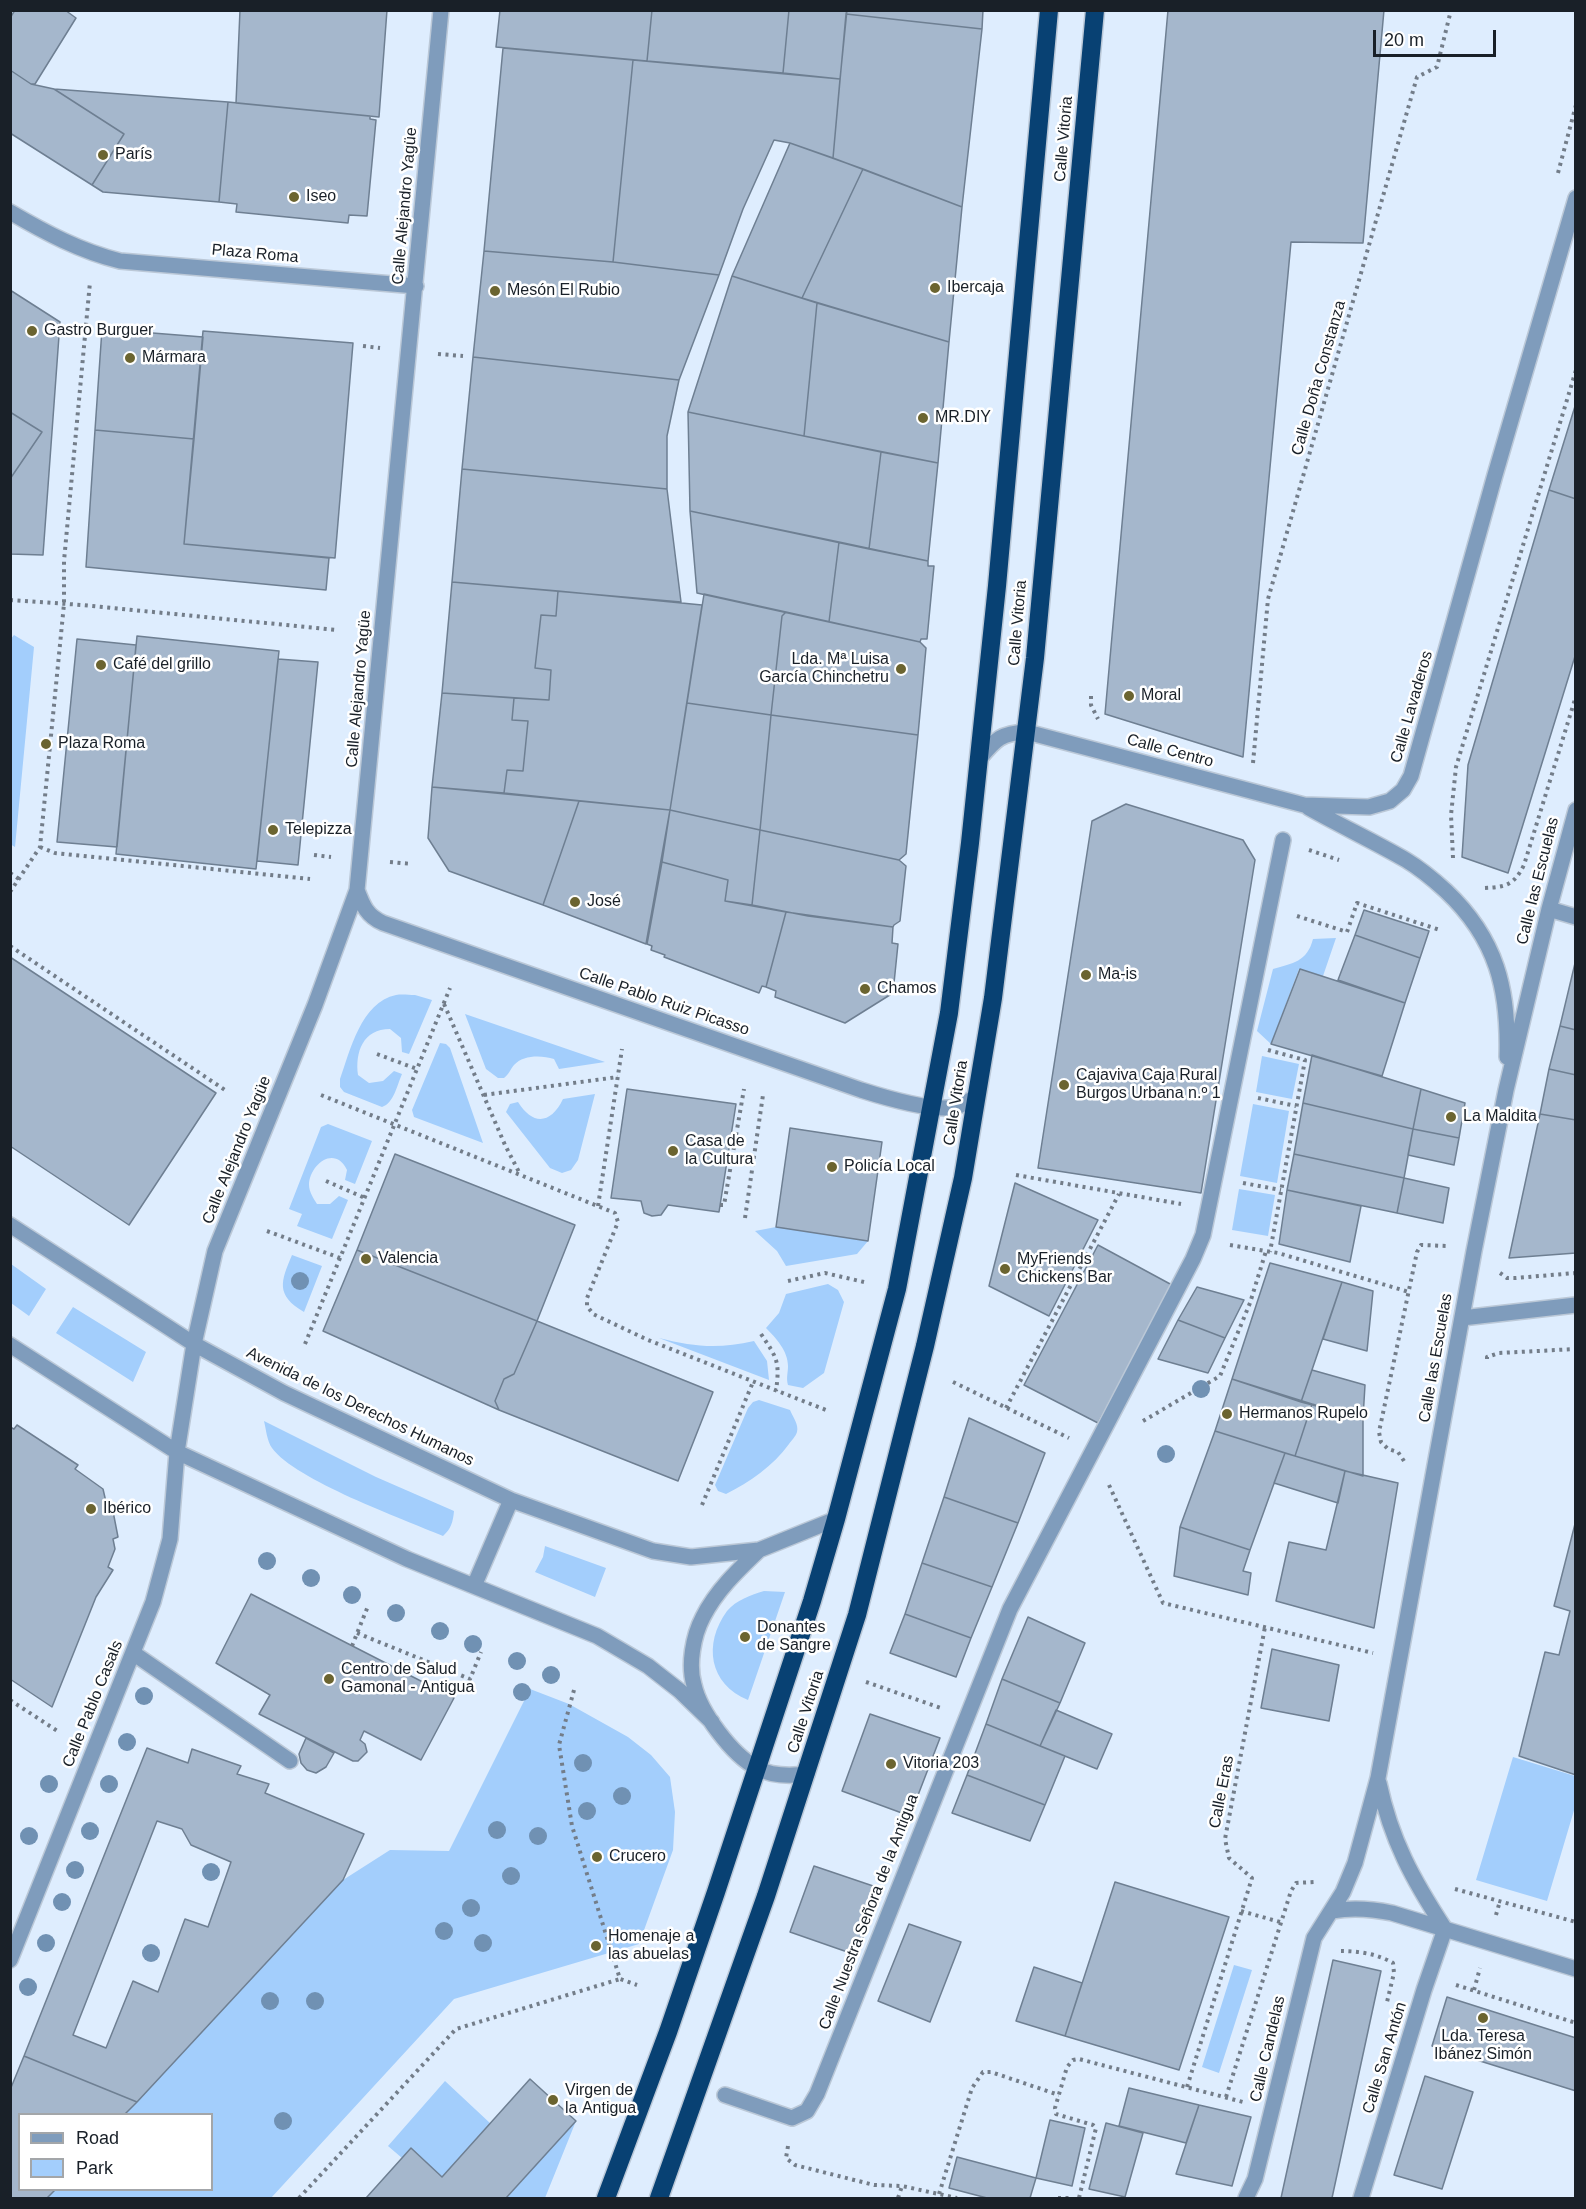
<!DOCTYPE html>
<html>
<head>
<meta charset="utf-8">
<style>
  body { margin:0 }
  #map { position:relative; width:1586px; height:2209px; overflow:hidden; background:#deedfe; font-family:Helvetica,sans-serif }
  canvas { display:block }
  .frame { position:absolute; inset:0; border:12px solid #192028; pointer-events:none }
  .legend { position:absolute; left:18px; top:2113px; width:195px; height:78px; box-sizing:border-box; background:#fff; border:2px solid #a3a6a9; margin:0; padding:8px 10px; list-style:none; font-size:18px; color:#192028 }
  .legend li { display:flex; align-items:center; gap:12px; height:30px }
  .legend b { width:30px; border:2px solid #a3a6a9 }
  .scale { position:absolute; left:1373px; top:30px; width:123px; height:27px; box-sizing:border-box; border:3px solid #192028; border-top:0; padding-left:8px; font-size:18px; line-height:21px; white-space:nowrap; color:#192028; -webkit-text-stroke:4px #fff; paint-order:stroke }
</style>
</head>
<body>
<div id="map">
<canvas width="1586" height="2209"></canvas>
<div class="frame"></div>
<ul class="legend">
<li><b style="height:8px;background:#7f9cbc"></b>Road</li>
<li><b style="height:16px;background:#a3cefc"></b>Park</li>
</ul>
<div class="scale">20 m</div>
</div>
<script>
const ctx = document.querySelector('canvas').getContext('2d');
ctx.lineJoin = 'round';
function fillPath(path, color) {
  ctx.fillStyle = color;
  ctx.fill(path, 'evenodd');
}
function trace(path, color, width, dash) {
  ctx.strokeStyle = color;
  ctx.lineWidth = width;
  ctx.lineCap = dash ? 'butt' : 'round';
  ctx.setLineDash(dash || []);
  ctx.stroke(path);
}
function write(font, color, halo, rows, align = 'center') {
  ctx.font = font + ' Helvetica,sans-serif';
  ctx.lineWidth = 5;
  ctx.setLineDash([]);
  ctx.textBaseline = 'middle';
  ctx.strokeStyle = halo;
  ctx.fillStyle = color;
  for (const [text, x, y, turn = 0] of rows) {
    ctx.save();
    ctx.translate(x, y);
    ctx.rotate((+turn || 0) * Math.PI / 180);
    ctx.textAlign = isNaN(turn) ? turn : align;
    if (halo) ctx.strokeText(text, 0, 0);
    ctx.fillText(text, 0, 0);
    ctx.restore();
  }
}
const green = new Path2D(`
  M14 635 34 647 15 847 10 844V640Z
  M1336 938 1323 976 1299 969 1271 1044 1257 1031 1273 969C1293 963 1307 962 1313 939Z
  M415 995 432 1000 409 1054 402 1052 401 1038 390 1029C363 1029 355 1052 358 1075L369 1083 383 1081 394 1071 402 1074C397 1085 394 1103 382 1107L344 1092 340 1087V1079C350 1051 361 1002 396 995 402 994 409 995 415 995Z
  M465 1014 605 1062 559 1069 554 1059C541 1055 523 1055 514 1065 510 1070 509 1074 504 1078H498L486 1069Z
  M440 1043 446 1044 450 1048 483 1143 414 1117 412 1110Z
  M1262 1056 1299 1064 1292 1099 1256 1092Z
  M595 1094 578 1160 571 1170 562 1173 550 1168 506 1112 510 1104 518 1102C533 1126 551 1124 563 1099Z
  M1253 1104 1289 1111 1277 1183 1240 1176Z
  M328 1124 372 1141 355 1184 345 1180 347 1170C335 1144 309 1165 309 1185 309 1192 314 1199 317 1204H330L339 1196 348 1200 332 1239 297 1226 302 1214 289 1209 321 1127Z
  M1239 1189 1275 1195 1268 1236 1232 1230Z
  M776 1227 868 1241 857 1254 786 1266 777 1251 755 1231Z
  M292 1255 322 1266 304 1312C275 1295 281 1281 292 1255Z
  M11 1264 46 1289 29 1316 11 1303Z
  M828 1284 838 1290 844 1302 824 1373 803 1388 788 1385C786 1378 788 1373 788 1366 788 1351 776 1338 766 1328L779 1313 786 1294Z
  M73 1307 146 1352 133 1382 56 1333Z
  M659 1338C694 1347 719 1349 754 1341L767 1361 769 1380Z
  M759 1400 790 1410C793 1417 799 1425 797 1432 796 1436 791 1441 789 1444 773 1466 750 1482 726 1494L718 1491 715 1485 748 1408 753 1402Z
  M264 1421 376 1477 454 1511C453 1522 451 1529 443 1536 403 1519 295 1480 272 1448 267 1441 266 1429 264 1421Z
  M545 1546 606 1568 595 1597 535 1572 543 1557Z
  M764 1591 785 1592 748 1700C709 1684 703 1644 727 1611 736 1600 751 1595 764 1591Z
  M530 1689 569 1704 628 1737 651 1755 670 1777 675 1812 673 1850 639 1944 454 1999 271 2198H47L55 2190H212V2114H125L343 1880 390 1850 449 1851Z
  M1513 1757 1575 1776V1807L1547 1901 1476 1880Z
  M1234 1965 1252 1970 1219 2073 1202 2067Z
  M445 2081 491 2124 442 2177 411 2148 402 2158 388 2146Z
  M576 2121 545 2198H506Z`);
const building = new Path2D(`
  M15 10H65L76 18 35 84H31L10 70V18Z
  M240 10H387L379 117 236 103Z
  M500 10H652L647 61 496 47Z
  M652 10H789L783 73 647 61Z
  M789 10H847L840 79 783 73Z
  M847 10H983L982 29 846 14Z
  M1168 10H1384L1363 243 1291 242 1243 757 1105 714Z
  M846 14 982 29 962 207 833 158Z
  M503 48 633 60 613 262 484 251Z
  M633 60 840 79 833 158 790 143 774 140 743 209 719 275 613 262Z
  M10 70 31 84 54 89 124 134 92 185 10 133Z
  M54 89 228 102 219 202 103 192 92 185 124 134Z
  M228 102 370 116V119L376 120 367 216 349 215 348 223 236 212 237 204 219 202Z
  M790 143 863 169 802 298 732 276Z
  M863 169 962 207 949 342 802 298Z
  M484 251 613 262 719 275 679 380 473 357Z
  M732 276 817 303 804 436 688 412Z
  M10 290 60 322 43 555 10 554V479L42 432 10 412Z
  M817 303 949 342 938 463 804 436Z
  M102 329 203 337 194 439 95 430Z
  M203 331 353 343 335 558 184 544Z
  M473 357 679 380 667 436V489L462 469Z
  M1576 403V499L1549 490Z
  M10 412 42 432 10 479Z
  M688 412 881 452 869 549 690 511Z
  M95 430 194 439 184 544 329 558 326 590 86 567Z
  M881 452 938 463 928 561 869 549Z
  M462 469 667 489 681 602 452 582Z
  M1549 490 1576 499V653L1508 873 1462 857 1468 765Z
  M690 511 839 542 829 622 697 593Z
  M839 542 928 561V566H934L927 639H921L920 642 829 622Z
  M452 582 558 591 556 616 541 615 535 668 551 670 549 700 442 693Z
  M558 591 702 605 670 810 504 793 507 770 523 771 528 721 512 720 514 698 549 700 551 670 535 668 541 615 556 616Z
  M704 594 786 612 782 616 771 715 687 703Z
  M786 612 920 642 926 648 918 735 771 715 782 616Z
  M137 636 279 651 256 869 116 854Z
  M77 639 136 645 117 847 57 842Z
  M278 659 318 662 298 865 257 861Z
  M442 693 514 698 512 720 528 721 523 771 507 770 504 793 432 787Z
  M687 703 771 715 760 830 670 810Z
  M771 715 918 735 906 854 899 860 760 830Z
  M432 787 579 801 543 905 449 871 428 838Z
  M579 801 670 810 646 944 543 905Z
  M1126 804 1243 840 1255 860 1201 1193 1038 1168 1092 821Z
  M670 810 760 830 752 905 725 901 728 880 662 862Z
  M760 830 899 860 906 866 900 921 894 925 893 927 808 916 752 905Z
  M662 862 728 880 725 901 786 912 766 987 762 986 759 993 664 957 665 955 651 950 652 946 647 944Z
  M1364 910 1429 931 1420 958 1355 935Z
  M786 912 893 927 892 943 898 944 893 993 845 1023 775 997 776 991 766 987Z
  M1355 935 1420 958 1405 1003 1338 980Z
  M10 957 216 1093 129 1225 10 1146Z
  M1576 959V1030L1560 1026Z
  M1300 969 1405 1003 1382 1076 1271 1044Z
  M1560 1026 1576 1030V1075L1549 1069Z
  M1312 1055 1421 1089 1413 1129 1303 1103Z
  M1549 1069 1576 1075V1120L1540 1114Z
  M627 1089 736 1104 719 1212 668 1205 661 1215 652 1216 644 1213 641 1201 611 1198Z
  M1421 1089 1465 1103 1459 1138 1413 1129Z
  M1303 1103 1413 1129 1404 1178 1294 1154Z
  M1540 1114 1576 1120V1253L1509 1258Z
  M790 1128 882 1142 868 1241 776 1227Z
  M1413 1129 1459 1138 1454 1165 1408 1155Z
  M395 1154 575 1225 537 1321 357 1250Z
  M1294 1154 1404 1178 1397 1213 1287 1190Z
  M1404 1178 1449 1188 1443 1223 1397 1213Z
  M1015 1183 1098 1220 1049 1316 989 1286Z
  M1287 1190 1361 1206 1350 1262 1279 1244Z
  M1098 1245 1172 1285 1098 1423 1024 1385Z
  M357 1250 537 1321 514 1374 504 1379 495 1401 499 1410 323 1331Z
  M1270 1263 1342 1282 1301 1402 1232 1379Z
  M1342 1282 1373 1291 1367 1351 1323 1339Z
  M1197 1287 1244 1300 1225 1338 1178 1320Z
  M1178 1320 1225 1338 1208 1373 1158 1359Z
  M537 1321 713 1392 678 1481 499 1410 495 1401 504 1379 514 1374Z
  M1312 1370 1365 1385 1363 1418 1301 1402Z
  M1232 1379 1312 1404 1295 1456 1215 1431Z
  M1312 1404 1363 1418V1476L1295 1456Z
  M969 1418 1045 1453 1018 1523 944 1497Z
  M17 1425 78 1465 75 1469 103 1489 106 1502 111 1501 118 1537 113 1539 115 1549 108 1567 113 1570 96 1597 52 1707 10 1679V1427L14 1429Z
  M1215 1431 1285 1453 1250 1550 1180 1527Z
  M1285 1453 1345 1471 1338 1503 1274 1483Z
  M1345 1471 1398 1483 1374 1628 1276 1601 1289 1542 1326 1550Z
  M944 1497 1018 1523 992 1587 922 1563Z
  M1576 1520V1775L1519 1756 1545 1652 1559 1655 1570 1611 1554 1606Z
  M1180 1527 1250 1550 1243 1571 1251 1573 1248 1595 1174 1576Z
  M922 1563 992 1587 971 1638 905 1614Z
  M251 1594 454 1698 421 1760 364 1731 360 1740 365 1744 367 1752 358 1761H353L259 1714 270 1695 216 1663Z
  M905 1614 971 1638 956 1677 890 1653Z
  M1028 1617 1085 1643 1060 1703 1002 1679Z
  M1272 1649 1339 1665 1329 1721 1261 1708Z
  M1002 1679 1060 1703 1040 1746 986 1724Z
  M1056 1710 1112 1734 1097 1769 1040 1746Z
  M870 1714 940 1738 910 1816 842 1791Z
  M986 1724 1065 1756 1045 1805 967 1775Z
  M306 1738 334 1753 326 1767 316 1773 307 1770 301 1763 299 1754Z
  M147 1748 188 1763 192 1749 241 1766 237 1774 269 1784 265 1793 364 1834 343 1880 137 2102 24 2056ZM157 1821 182 1829 191 1845 231 1862 208 1927 185 1919 158 1992 133 1981 106 2048 73 2035Z
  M967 1775 1045 1805 1030 1841 952 1813Z
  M814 1866 882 1889 856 1955 790 1932Z
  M1115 1882 1229 1917 1179 2070 1065 2036Z
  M909 1924 961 1942 930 2022 878 2001Z
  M1333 1960 1381 1971 1332 2198H1281Z
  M1034 1967 1082 1983 1065 2036 1016 2021Z
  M1447 1997 1576 2038V2091L1432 2046Z
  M24 2056 137 2102 125 2114H20V2190H55L47 2198H10V2090Z
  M1425 2076 1473 2092 1442 2189 1394 2175Z
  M530 2079 576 2121 506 2198H366L411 2148 442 2177Z
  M1129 2088 1199 2105 1186 2143 1119 2126Z
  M1199 2105 1251 2117 1232 2186 1176 2174Z
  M1050 2120 1085 2128 1072 2186 1036 2178Z
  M1106 2123 1143 2133 1125 2197 1089 2189Z
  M957 2157 1036 2178 1030 2198H987L949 2188Z`);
const path = new Path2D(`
  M1558 173 1576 105
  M363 346 380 348
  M438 354 463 356
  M10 600 82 605 337 630
  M1091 696V705L1098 719
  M1253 763 1268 599 1417 77 1437 67 1451 10
  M40 847 55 853 310 879
  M1309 850 1339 860
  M314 855 331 857
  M1453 858 1451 815 1456 767 1576 370
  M390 862 412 864
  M10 873 19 879
  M1485 888C1506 887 1514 885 1524 865L1576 696
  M10 892 40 847 64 604V561L90 282
  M1297 916 1347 932 1357 903 1440 930
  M10 946 228 1092
  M444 1004 505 1145 520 1174
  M1268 1050 1305 1060 1270 1252
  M377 1054 417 1069
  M321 1095 615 1213 618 1222 587 1298V1306L593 1314 648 1340 826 1410
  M484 1095 618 1077
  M1258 1098 1296 1106
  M1016 1175 1181 1204
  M326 1181 365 1198
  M1243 1183 1281 1190
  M720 1205H724L744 1089
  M598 1206 622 1049
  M745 1218 763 1095
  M267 1231 340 1258
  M1230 1245 1278 1253 1409 1292
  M1500 1273 1507 1278H1516L1576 1273
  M788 1281 825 1273 864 1282
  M761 1334C777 1358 780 1361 776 1391
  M305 1344 450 988
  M1487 1359V1357L1499 1353 1576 1349
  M953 1382 1069 1438
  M1006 1408 1119 1194
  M1143 1421 1220 1376 1250 1303 1266 1251
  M1404 1461 1398 1452 1388 1449 1381 1442 1379 1432 1417 1252 1421 1245 1447 1246
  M1109 1485 1163 1603 1373 1653
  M702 1505 753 1382
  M357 1633 470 1679 481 1652
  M352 1646 368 1606
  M866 1682 941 1708
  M574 1690 559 1745 572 1826 620 1979 637 1985
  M10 1700 59 1732
  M1455 1889 1576 1922
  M1241 1911 1280 1922
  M1496 1915 1500 1901
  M1341 1951C1358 1951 1378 1954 1393 1963L1394 1973 1387 2002
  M1456 1985 1576 2023
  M1474 1990 1480 1968
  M1187 2087 1252 1878 1229 1858 1225 1839 1265 1627
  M1226 2097 1291 1891 1296 1883 1314 1882
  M788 2146 786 2158 795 2165 874 2185 902 2186 957 2198
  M939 2194 972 2088 983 2072H991L1059 2095
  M299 2198 456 2029 620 1979
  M898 2198 902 2186
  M1058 2198H1072
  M1079 2198 1096 2128 1093 2125 1056 2114 1055 2108 1067 2067 1073 2060 1079 2059 1243 2102`);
const minor = new Path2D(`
  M10 212C46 233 80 251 120 261L416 286
  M980 758C996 739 1001 733 1027 732L1304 805 1369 807 1390 801 1403 790 1411 776 1495 475 1576 198
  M1309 808C1341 826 1375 842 1406 860 1421 869 1434 880 1446 891 1497 939 1509 990 1507 1057
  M357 890C363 906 367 916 383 923L861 1090C883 1097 933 1112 956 1107 963 1105 970 1100 977 1096
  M1549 909 1576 917
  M10 1225 194 1344 284 1393 511 1500 653 1551 691 1557 759 1550 836 1519
  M1462 1318 1576 1305
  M10 1345 177 1452 407 1559 597 1636 648 1666 680 1691 712 1722
  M759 1550C737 1571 716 1591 703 1617 693 1636 688 1665 694 1685 700 1712 732 1755 757 1768 771 1776 791 1776 807 1774
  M474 1586 511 1500
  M133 1653 290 1761
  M1379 1783C1391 1840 1413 1880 1445 1929
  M1333 1911C1354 1907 1372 1909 1392 1913L1576 1969
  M10 1960 153 1602 170 1539 177 1452 194 1344 215 1251 315 1005 357 890 441 10
  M725 2095 792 2118 807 2111 817 2094 1010 1609 1193 1259 1203 1235 1283 840
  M1246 2198 1255 2179 1314 1938 1343 1892 1355 1863 1378 1778 1474 1251 1506 1090 1549 909 1576 810
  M1361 2198 1424 1990 1445 1929`);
const highway = new Path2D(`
  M606 2198 668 2032 716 1892 812 1601 836 1519 897 1289 949 1013 970 843 997 586 1049 10
  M659 2198 766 1896 857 1615 925 1346 963 1178 993 998 1035 658 1095 10`);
const trees = [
  [300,1281],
  [1201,1389],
  [1166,1454],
  [267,1561],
  [311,1578],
  [352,1595],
  [396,1613],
  [440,1631],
  [473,1644],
  [517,1661],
  [551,1675],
  [522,1692],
  [144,1696],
  [127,1742],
  [583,1763],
  [49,1784],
  [109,1784],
  [622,1796],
  [587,1811],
  [497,1830],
  [90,1831],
  [29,1836],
  [538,1836],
  [75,1870],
  [211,1872],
  [511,1876],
  [62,1902],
  [471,1908],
  [444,1931],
  [46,1943],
  [483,1943],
  [151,1953],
  [28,1987],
  [270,2001],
  [315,2001],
  [283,2121]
];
const markers = [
  [103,155,6,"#6b6430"],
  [294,197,6,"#6b6430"],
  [935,288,6,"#6b6430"],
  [495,291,6,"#6b6430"],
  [32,331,6,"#6b6430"],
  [130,358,6,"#6b6430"],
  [923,418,6,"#6b6430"],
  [101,665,6,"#6b6430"],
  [901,669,6,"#6b6430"],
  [1129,696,6,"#6b6430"],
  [46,744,6,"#6b6430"],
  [273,830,6,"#6b6430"],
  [575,902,6,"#6b6430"],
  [1086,975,6,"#6b6430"],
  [865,989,6,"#6b6430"],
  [1064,1085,6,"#6b6430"],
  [1451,1117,6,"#6b6430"],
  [673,1151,6,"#6b6430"],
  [832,1167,6,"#6b6430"],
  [366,1259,6,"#6b6430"],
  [1005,1269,6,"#6b6430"],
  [1227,1414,6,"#6b6430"],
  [91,1509,6,"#6b6430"],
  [745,1637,6,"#6b6430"],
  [329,1679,6,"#6b6430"],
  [891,1764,6,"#6b6430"],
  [597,1857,6,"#6b6430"],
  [596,1946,6,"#6b6430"],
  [1483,2018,6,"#6b6430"],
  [553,2100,6,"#6b6430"]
];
const streetNames = [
  ["Calle Vitoria",1064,139,-85],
  ["Calle Alejandro Yagüe",405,206,-85],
  ["Plaza Roma",255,254,5],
  ["Calle Doña Constanza",1319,378,-74],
  ["Calle Vitoria",1018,623,-85],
  ["Calle Alejandro Yagüe",359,689,-85],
  ["Calle Lavaderos",1412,707,-74],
  ["Calle Centro",1170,751,15],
  ["Calle las Escuelas",1538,881,-76],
  ["Calle Pablo Ruiz Picasso",664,1002,19],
  ["Calle Vitoria",956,1103,-81],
  ["Calle Alejandro Yagüe",237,1150,-68],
  ["Calle las Escuelas",1436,1358,-80],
  ["Avenida de los Derechos Humanos",360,1407,26],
  ["Calle Pablo Casals",93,1704,-68],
  ["Calle Vitoria",806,1712,-72],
  ["Calle Eras",1222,1792,-79],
  ["Calle Nuestra Señora de la Antigua",869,1912,-69],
  ["Calle Candelas",1268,2049,-77],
  ["Calle San Antón",1385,2058,-73]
];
const poiNames = [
  ["París",115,155],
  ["Iseo",306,197],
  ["Ibercaja",947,288],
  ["Mesón El Rubio",507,291],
  ["Gastro Burguer",44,331],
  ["Mármara",142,358],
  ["MR.DIY",935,418],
  ["Lda. Mª Luisa",889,660,"right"],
  ["García Chinchetru",889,678,"right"],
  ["Café del grillo",113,665],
  ["Moral",1141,696],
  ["Plaza Roma",58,744],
  ["Telepizza",285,830],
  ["José",587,902],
  ["Ma-is",1098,975],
  ["Chamos",877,989],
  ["Cajaviva Caja Rural",1076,1076],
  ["Burgos Urbana n.º 1",1076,1094],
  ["La Maldita",1463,1117],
  ["Casa de",685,1142],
  ["la Cultura",685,1160],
  ["Policía Local",844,1167],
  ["Valencia",378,1259],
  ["MyFriends",1017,1260],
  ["Chickens Bar",1017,1278],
  ["Hermanos Rupelo",1239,1414],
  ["Ibérico",103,1509],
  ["Donantes",757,1628],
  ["de Sangre",757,1646],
  ["Centro de Salud",341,1670],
  ["Gamonal - Antigua",341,1688],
  ["Vitoria 203",903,1764],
  ["Crucero",609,1857],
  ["Homenaje a",608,1937],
  ["las abuelas",608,1955],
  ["Lda. Teresa",1483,2037,"center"],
  ["Ibánez Simón",1483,2055,"center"],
  ["Virgen de",565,2091],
  ["la Antigua",565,2109]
];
fillPath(green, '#a3cefc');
fillPath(building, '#a5b7cc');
trace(building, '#6e7f92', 1.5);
trace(minor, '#bbc8d7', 18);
trace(highway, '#bbc8d7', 21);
trace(path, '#737d89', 4, [3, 4.5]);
trace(minor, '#7f9cbc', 15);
trace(highway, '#084173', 18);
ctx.fillStyle = '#7091b3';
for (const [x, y] of trees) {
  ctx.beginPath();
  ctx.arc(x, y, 9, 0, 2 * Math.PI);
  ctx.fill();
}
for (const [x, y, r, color] of markers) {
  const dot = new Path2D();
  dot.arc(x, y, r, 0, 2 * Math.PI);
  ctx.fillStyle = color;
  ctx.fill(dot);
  trace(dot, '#fff', 2);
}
write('16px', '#192028', '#fff', streetNames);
write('16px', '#192028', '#fff', poiNames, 'left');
</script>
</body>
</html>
